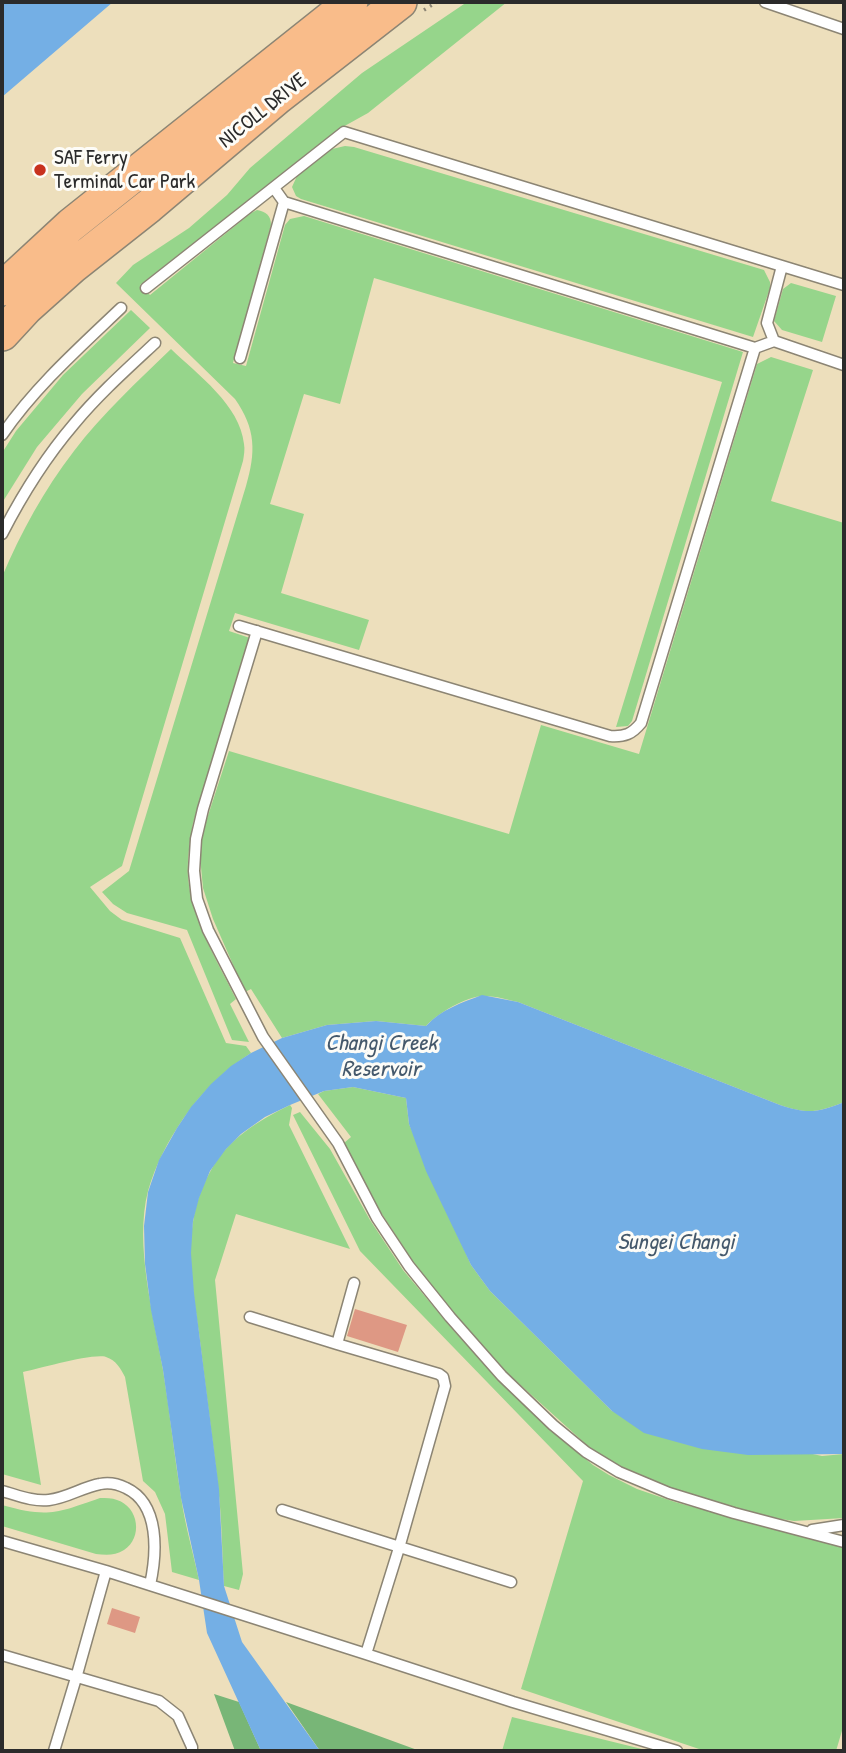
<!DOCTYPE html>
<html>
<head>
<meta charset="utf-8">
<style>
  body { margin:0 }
  #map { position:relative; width:846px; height:1753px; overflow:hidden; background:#eddfbc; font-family:"Patrick Hand",sans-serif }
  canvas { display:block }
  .frame { position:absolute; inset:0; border:4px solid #2b2b2b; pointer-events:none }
</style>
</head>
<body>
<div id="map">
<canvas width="846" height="1753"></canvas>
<div class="frame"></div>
</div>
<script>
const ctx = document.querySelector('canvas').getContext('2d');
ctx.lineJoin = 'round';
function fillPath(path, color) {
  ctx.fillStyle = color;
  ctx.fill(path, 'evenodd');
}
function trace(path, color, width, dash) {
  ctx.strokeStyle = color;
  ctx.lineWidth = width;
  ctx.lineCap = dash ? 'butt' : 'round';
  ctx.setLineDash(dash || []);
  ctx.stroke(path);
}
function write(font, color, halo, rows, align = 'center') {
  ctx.font = font + ' "Patrick Hand",sans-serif';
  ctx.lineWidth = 6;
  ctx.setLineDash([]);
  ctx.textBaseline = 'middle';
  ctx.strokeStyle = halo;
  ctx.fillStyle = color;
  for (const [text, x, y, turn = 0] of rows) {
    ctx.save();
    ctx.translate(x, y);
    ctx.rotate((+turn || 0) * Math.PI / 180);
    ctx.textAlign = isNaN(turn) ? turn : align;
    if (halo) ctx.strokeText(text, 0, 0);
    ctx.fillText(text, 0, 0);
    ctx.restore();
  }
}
const green = new Path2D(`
  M467 2H507L368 113 341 128 140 285 150 295 251 213 257 210C266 212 271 215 271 225L233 363 246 366 285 225 290 219 304 216 743 352 632 721 628 726 616 727 722 382 374 278 340 404 304 394 270 504 304 514 281 593 369 620 359 650 235 613 229 631 250 638 193 823C190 841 187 859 188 877 192 921 217 960 236 999L230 1004 249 1042 232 1040 187 930 127 913 113 904 102 892 129 871 246 486C256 452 256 429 235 399L116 283 133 265 189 228 227 195 250 168 362 73Z
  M345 146 354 147 764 270 770 282V288L753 337 301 199 296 196 292 187 297 176 332 149Z
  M791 283 836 296 822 342 782 330 774 321 783 289Z
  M131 310 150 328 82 394 37 447 2 503V453L16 431 63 375Z
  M171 349C198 375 240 405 244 444 245 449 244 455 243 461L122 866 90 887 110 911 122 920 180 938 226 1043 246 1046 251 1053C224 1070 201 1093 183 1119 168 1141 155 1166 148 1191 134 1245 154 1316 163 1370 170 1412 174 1455 181 1497 185 1525 193 1552 199 1580L172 1572 165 1514 155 1492 143 1481 125 1377C121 1369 116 1360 106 1357 92 1353 39 1369 23 1372L41 1485 2 1474V577C21 532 44 490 74 451 102 414 138 381 171 349Z
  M771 357 813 370 771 501 844 523V1102C817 1113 807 1114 780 1105L518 1002C508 1000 496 996 485 996 468 995 438 1013 426 1026L376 1021 327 1025 282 1038 251 989 245 992 213 919 203 888 200 857 203 831 229 751 509 834 541 725 639 754 757 364Z
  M353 1087 406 1098 409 1124 471 1265 490 1291 612 1411 822 1456 844 1454V1518L794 1521 768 1517 725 1505 674 1489 623 1469 589 1447 505 1371 456 1317 412 1260 380 1211 344 1143 351 1137 318 1094 324 1091Z
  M290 1105 292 1108 289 1125 350 1249 236 1214 215 1280 243 1574 239 1590 224 1586C222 1553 222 1519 218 1486 212 1435 205 1384 199 1333 194 1297 187 1258 193 1222 195 1206 202 1186 210 1172 227 1139 258 1121 290 1105Z
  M300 1112 330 1149 370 1220 403 1270 454 1331 510 1392 552 1431 593 1465 609 1475 637 1489 675 1502 844 1548V1724L836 1751H705L521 1689 583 1481 360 1251 293 1115Z
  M100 1498C106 1498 112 1498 117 1500 139 1507 143 1538 124 1550 115 1556 105 1555 96 1554L2 1526V1505C48 1518 57 1513 100 1498Z
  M512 1717 650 1751H502Z`);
const forest = new Path2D(`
  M214 1694 239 1702 261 1751H235Z
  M286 1702 420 1751H320Z`);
const water = new Path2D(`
  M2 2H113L2 97Z
  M482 995 518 1002 780 1105C808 1114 817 1113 844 1102V1454L748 1455 702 1449 644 1433 612 1411 490 1291 471 1265 426 1171 409 1124 406 1098 353 1087 324 1091 290 1105 265 1117 241 1134 226 1149 210 1171 199 1198 193 1221 191 1253 194 1293 219 1489 224 1586 242 1642 320 1751H261L207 1633 199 1580 181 1498 163 1370 151 1310 145 1264 144 1226 148 1192 159 1160 177 1128 191 1107 211 1084 231 1066 251 1053 282 1038 327 1025 376 1021 426 1026C442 1009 461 1003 482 995Z`);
const building = new Path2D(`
  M355 1309 407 1325 398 1352 347 1336Z
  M112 1608 140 1617 135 1633 107 1624Z`);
const path = new Path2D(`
  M424 10 437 2`);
const service = new Path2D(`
  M765 2 844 29
  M146 288 344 132 844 285
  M774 341 844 365
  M755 348 774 341 767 323 782 266
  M240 358 284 202
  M2 435C35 387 79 348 121 308
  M2 534C22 495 45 458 74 424 98 395 127 369 155 343
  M239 626 610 736C625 737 632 734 641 723L755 348 284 202 274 188
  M257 631 203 809 196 839 194 871 197 899 208 930 263 1037 338 1143 377 1218 409 1266 450 1317 502 1376 553 1425 586 1452 619 1472 669 1493 734 1513 844 1542
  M250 1317 337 1344 439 1374 443 1377 445 1386 399 1548 366 1654
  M337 1344 354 1283
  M2 1491C17 1495 33 1502 49 1500 67 1498 83 1487 100 1484 109 1482 118 1484 126 1488 160 1504 157 1553 150 1585
  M282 1510 511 1582
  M812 1530 844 1525
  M2 1541 106 1571 366 1654 513 1702 677 1751
  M2 1655 159 1701 178 1716 192 1747V1751
  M54 1751 76 1678 106 1571`);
const primary = new Path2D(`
  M2 289 71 225 351 2
  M2 334 26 308 73 266 149 206 278 97 400 2`);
const markers = [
  [40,170,7,"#c8321e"]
];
const streetNames = [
  ["NICOLL DRIVE",263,111,-39]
];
const poiNames = [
  ["SAF Ferry",54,158],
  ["Terminal Car Park",54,182]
];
const waterNames = [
  ["Changi Creek",381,1044],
  ["Reservoir",381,1070],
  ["Sungei Changi",676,1243]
];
fillPath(green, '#96d58b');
fillPath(forest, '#78b677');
fillPath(water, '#74afe5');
fillPath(building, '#de9884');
trace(service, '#8c8574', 13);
trace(primary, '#8c8574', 36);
trace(path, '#8c8574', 3.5, [2, 5]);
trace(service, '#fff', 10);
trace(primary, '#f9bc8a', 33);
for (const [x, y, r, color] of markers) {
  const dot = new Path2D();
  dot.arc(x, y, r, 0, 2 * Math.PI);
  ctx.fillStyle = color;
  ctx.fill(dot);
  trace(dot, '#fdfcf7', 2.5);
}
write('21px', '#2b2b2b', '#fdfcf7', streetNames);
write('21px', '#2b2b2b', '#fdfcf7', poiNames, 'left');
write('italic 23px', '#45596c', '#fdfcf7', waterNames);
</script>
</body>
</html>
